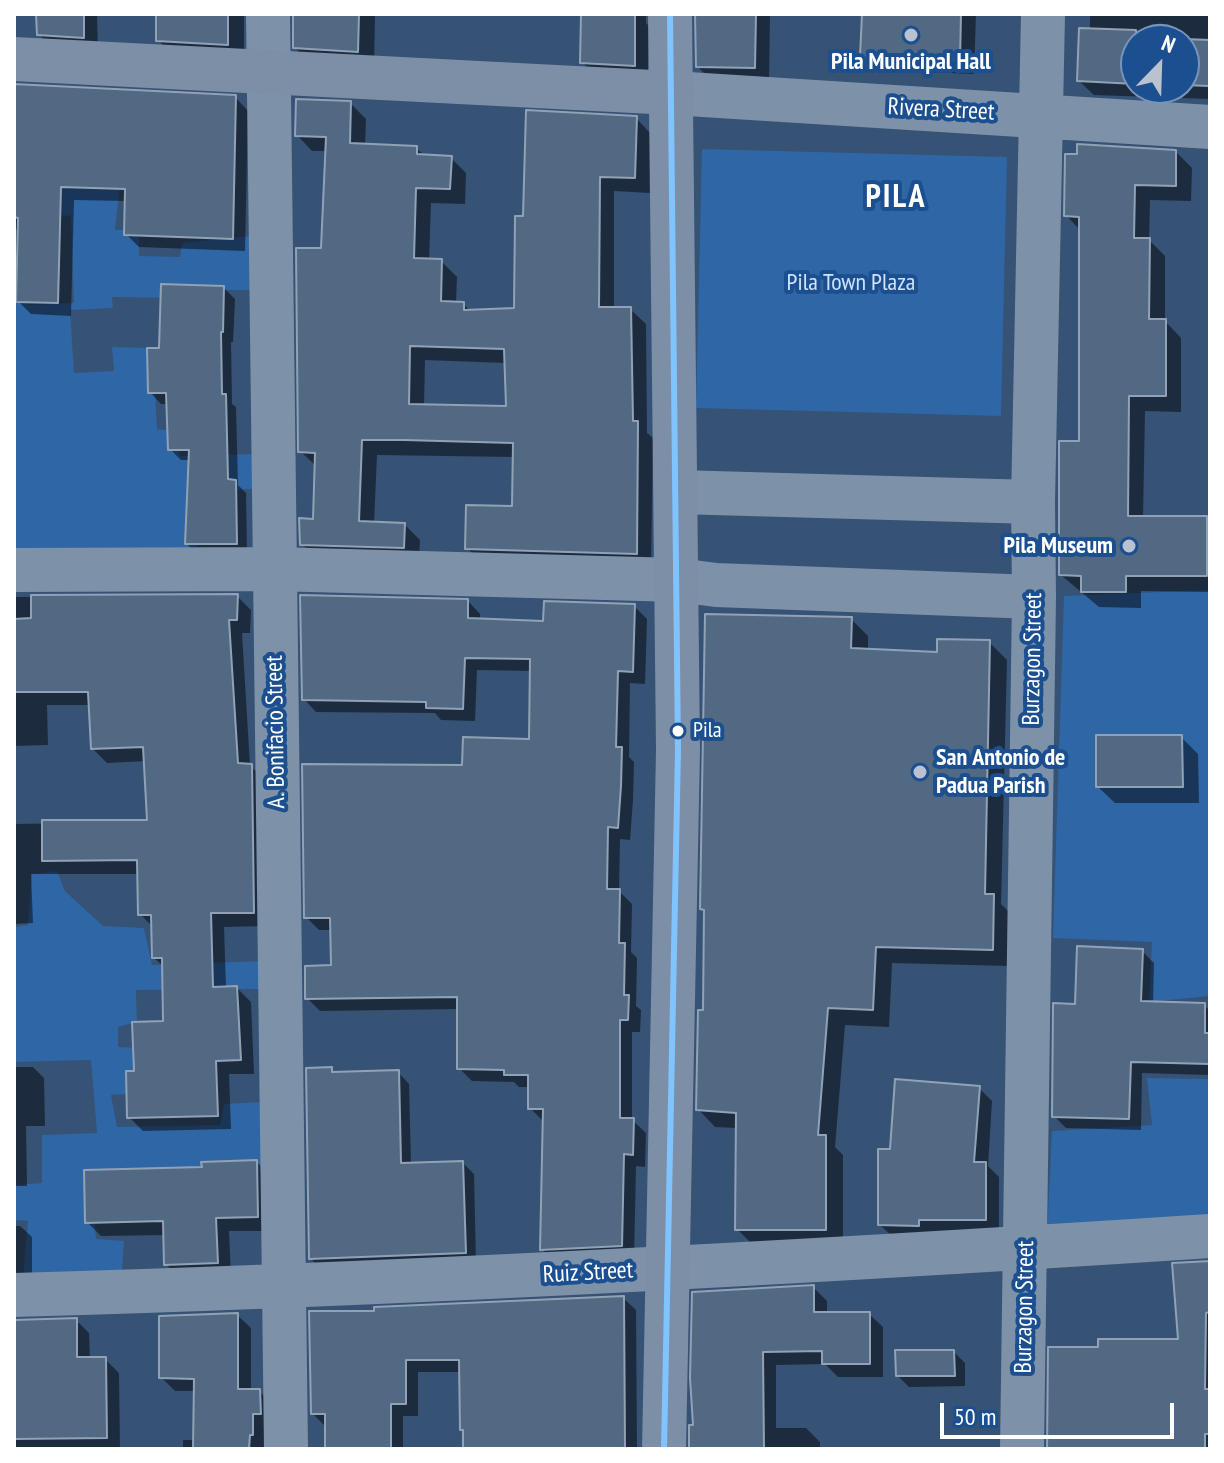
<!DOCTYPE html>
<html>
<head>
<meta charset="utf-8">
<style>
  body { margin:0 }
  #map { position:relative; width:1224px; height:1463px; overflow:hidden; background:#365274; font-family:"PT Sans Narrow",sans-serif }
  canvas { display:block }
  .frame { position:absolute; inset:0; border:16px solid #fff; pointer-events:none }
  .north { position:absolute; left:1120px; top:24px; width:80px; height:80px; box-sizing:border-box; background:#1b4f8f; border:2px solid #7695bc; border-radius:50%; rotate:23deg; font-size:22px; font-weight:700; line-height:32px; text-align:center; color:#fff }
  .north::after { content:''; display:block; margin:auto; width:28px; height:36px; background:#b9c2ce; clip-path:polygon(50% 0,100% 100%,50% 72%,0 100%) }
  .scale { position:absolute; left:940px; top:1403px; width:234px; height:36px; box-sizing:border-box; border:4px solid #fff; border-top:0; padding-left:10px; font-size:24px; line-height:28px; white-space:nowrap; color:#fff; -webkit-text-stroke:6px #1b4f8f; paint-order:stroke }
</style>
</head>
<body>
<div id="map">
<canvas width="1224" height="1463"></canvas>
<div class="frame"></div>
<div class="north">N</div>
<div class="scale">50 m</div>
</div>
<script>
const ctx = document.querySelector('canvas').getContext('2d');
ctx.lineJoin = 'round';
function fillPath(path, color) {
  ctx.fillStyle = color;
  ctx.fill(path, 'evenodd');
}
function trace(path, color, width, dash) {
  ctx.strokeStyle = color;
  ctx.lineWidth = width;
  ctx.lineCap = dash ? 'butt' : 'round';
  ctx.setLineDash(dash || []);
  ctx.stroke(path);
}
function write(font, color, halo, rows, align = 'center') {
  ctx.font = font + ' "PT Sans Narrow",sans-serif';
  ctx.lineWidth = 8;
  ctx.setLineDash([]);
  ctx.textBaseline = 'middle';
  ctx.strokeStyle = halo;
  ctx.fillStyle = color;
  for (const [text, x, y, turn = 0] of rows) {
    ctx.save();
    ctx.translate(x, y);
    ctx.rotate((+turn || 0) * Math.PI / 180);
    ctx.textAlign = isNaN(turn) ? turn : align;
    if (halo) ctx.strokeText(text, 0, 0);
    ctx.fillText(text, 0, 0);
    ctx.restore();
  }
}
const green = new Path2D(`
  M702 149 1007 157 1001 416 696 408Z
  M123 156 115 230H139V256L180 257 182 243 250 236 251 290H172V298L112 297 113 308 70 310 74 373 114 371 112 347 153 348 157 429 178 431 180 456 253 454 254 489 197 491V563L14 561V280H28L29 305 74 303 71 216 62 215 58 184Z
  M1210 590V996L1149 1002 1152 942 1053 938 1064 596Z
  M57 871 65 891 103 926 144 928 152 965 261 961V989L136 990 137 1022 118 1027V1047L141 1048 142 1093 111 1095 117 1127 220 1125 224 1104 262 1102 268 1171 91 1177 96 1239 124 1241 122 1270 23 1279 28 1221 14 1220V1185L42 1183V1135L97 1133 91 1060 14 1062V927L28 925 32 874Z
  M1147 1078 1210 1079V1224L1047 1235 1052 1131 1152 1125Z`);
const shadow = new Path2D(`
  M38 14H97L98 51 53 49 39 34Z
  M158 14H244V61L175 57 158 40Z
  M295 14H375L374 68 312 64 295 48Z
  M583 14H646V23L649 26 648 80 597 77 582 62Z
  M697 14H770L769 82 712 81 698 67Z
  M864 14H976L974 74 877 70 862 56Z
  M1090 14H1210V99L1094 95 1079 81 1090 30ZM1136 40H1184V88H1136Z
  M14 86 235 97 248 111 245 251 139 247 126 234 127 201 74 200 71 316 31 314 18 301 20 229H14Z
  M350 103 366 119 365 146 416 148 425 156 451 158 466 173 465 204 431 203 429 261H441L457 277 456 303 463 304 471 311 516 310 525 218 636 118 651 134 650 193 614 191V309H630L646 324 647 433 653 438 651 569 483 564 467 548 514 508 515 457 377 455 374 523 405 525 420 540 419 562 317 559 302 544 315 521 317 467 300 451 323 251 327 151H312L297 135ZM425 360 507 363 508 408 424 406Z
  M1176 152 1192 168 1191 201 1150 200 1149 240 1165 256V321L1181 338V412L1145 411 1143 518H1206L1210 522V592L1141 591V608L1099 607 1061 575 1081 444V231L1066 215Z
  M224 288 235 299 233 342H231L232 404 236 407 238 485 246 493 247 554 198 555 187 544 190 460H181L170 449 169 404H161L150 392 161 350Z
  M237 596 251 610 250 633H242L250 766 266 780 267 926 224 927 226 988H237L251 1002 254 1074H229L231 1129 143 1131 129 1117 136 1073 165 1023 164 967 154 958 153 927 140 914 139 874H31L33 923 14 924V824L149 822 146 761 107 763 93 749 91 705H47L48 745 14 746V597Z
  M468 601 480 614V621L545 623 634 606 647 619 645 684 630 683 629 757 634 762 633 800 630 840 620 839 619 891 632 904 631 952 637 958 636 1006 641 1010 640 1032H632V1120L646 1133 645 1167 636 1166 634 1258 554 1262 542 1249 544 1122 530 1108V1087H519L514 1082 472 1081 459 1068V1009L320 1011 307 998 334 967 333 930H319L306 917 464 767 531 741 532 671 477 670 475 721 441 720 435 713 316 712 304 699Z
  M851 619 868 636V650L939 654 989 642 1007 660 1001 904 1010 913 1009 966 892 963 889 1027 845 1025 835 1147 843 1155V1246H754L737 1229V1128L715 1127 698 1109 705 1012 706 912 702 909Z
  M1181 737 1198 754 1199 803H1115L1098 787Z
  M1142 951 1154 963 1153 1003 1204 1005 1210 1011V1075L1142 1073 1141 1130 1066 1128 1054 1116 1077 1006Z
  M14 1067H33L44 1078 45 1126H26L27 1186H14Z
  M331 1069 336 1074 398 1072 409 1084 411 1165 463 1163 474 1174 476 1264 322 1270 311 1259Z
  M979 1088 992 1101 988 1166 999 1177V1233L894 1238 880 1225 892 1151Z
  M257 1162 271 1177V1231H229L231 1277 180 1279 166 1264 165 1235 101 1236 87 1222 204 1169Z
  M14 1226H20L32 1237V1274L14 1275Z
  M1210 1262V1449H1049L1100 1349 1181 1341Z
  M813 1287 827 1301V1314H869L883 1327V1377H838L825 1364 776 1365V1428H806L820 1442V1449H689L691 1427Z
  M623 1298 636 1310 637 1449H465L462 1372H418V1416H403V1449H327L325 1426 313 1414 376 1313Z
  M237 1315 251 1328V1391H259L273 1405 266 1448 183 1449V1440H195V1391H175L161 1377Z
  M76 1320 89 1333 90 1359H105L119 1373 120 1449H14V1322Z
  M954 1352 965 1363V1386L909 1387 898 1376Z`);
const building = new Path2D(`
  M36 14H84V38L37 35Z
  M156 14H228V45L156 41Z
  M293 14H359L358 52 293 48Z
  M581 14H635V66L580 63Z
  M695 14H756L755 68 696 67Z
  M862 14H961L960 60 860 56Z
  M1079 28 1136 30V84L1077 81Z
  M1184 39 1210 40 1209 86 1184 85Z
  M14 84 236 95 233 239 124 235 125 189 61 187 58 303 16 302 18 218 14 217Z
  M296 99 351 101 350 143 417 146V154L452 156 450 189 416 188 414 258 442 259 441 301 464 302V310L514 308 515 216H523L526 110 637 116 635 178 600 177 599 307H631L633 421H638L637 554 465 549 466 505 512 506 513 443 404 440H362L359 521 405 523 404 548 300 545 299 518 313 519 315 453 298 452 296 248H321L326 137 295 136ZM410 346 504 349 506 406 409 404Z
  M1077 144 1176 150V186L1135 185 1134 238H1150L1149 319H1166V396H1129L1128 516H1207V576H1126V592H1081V576L1059 575V441H1079V217L1064 216 1065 154H1077Z
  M161 284 224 286 223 332H221L222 394H226L228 479 236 480 237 544H185L189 450H168L166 393H148L147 348H159Z
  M238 594 237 620H229L238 763 252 764 254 913H211L213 987 237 986 241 1060 216 1061 218 1116 127 1118 126 1071H134L132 1022 163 1021 162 958H152L151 915H138L137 860 42 861V820H147L143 747 91 749 88 692H14V619L31 618V595Z
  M300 595 468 599V618L543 621 544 601 635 604 633 672 618 671 616 747H622L621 786 618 828 608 827 607 889H620L619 943H625L624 995H629L628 1020H620V1118H634L633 1155 624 1154 622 1246 540 1250 543 1109H528V1075H504V1070L457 1069V997L305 999V966L331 965 330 918H304L302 764 462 765 463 737 529 739 530 659 465 658 463 709 426 708V702L302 700Z
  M705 614 852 617 851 648 937 652V639L990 640 985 894H994L993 950 876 947 873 1010 828 1008 818 1135H826V1230H735L736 1113 696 1110 698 1010H703L704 910 700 909Z
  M1096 735H1182L1183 787H1096Z
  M1077 946 1143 949 1141 1001 1205 1003V1033H1210V1064L1131 1062 1129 1119 1052 1117 1053 1003 1075 1004Z
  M332 1067V1072L399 1070 401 1163 463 1161 466 1253 309 1259 306 1068Z
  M895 1079 980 1086 974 1162H986V1220H919V1226L878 1225V1149H890Z
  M257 1160 258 1217 216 1218 218 1263 164 1265 163 1221 85 1223 84 1170 202 1167 201 1162Z
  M1210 1261V1312L1206 1313 1205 1389H1210V1434H1205V1449H1047L1048 1347H1098V1339H1178L1172 1263Z
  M814 1285V1312H870V1364H822V1351L763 1352 764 1449H689V1425H693L690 1378 692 1292Z
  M624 1296 625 1449H463V1430H460L459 1360H406V1404H391V1449H325V1414H311L309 1311H374V1307Z
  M238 1313V1389H260L261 1414H253V1435H250L249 1449H193L194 1379 159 1378V1316Z
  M77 1318V1357H106L107 1438 14 1439V1320Z
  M895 1350H954L955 1376H896Z`);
const minor = new Path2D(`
  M268 14 286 1449
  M672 93 1210 127
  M677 492 1033 502
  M14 570 274 569 678 580 716 585 1034 597
  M14 1295C413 1284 811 1262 1210 1236
  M1022 1449 1034 597 1033 502 1043 14`);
const major = new Path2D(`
  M14 59 672 93
  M664 1449 678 750 670 14`);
const bus1 = new Path2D(`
  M664 1449 678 750 670 14`);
const markers = [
  [911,35,8,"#b9c2ce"],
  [1129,546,8,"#b9c2ce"],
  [678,731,7,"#fff"],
  [920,772,8,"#b9c2ce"]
];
const busNames = [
  ["Pila",693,731]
];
const poiNames = [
  ["Pila Municipal Hall",911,62],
  ["Pila Museum",1113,546,"right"],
  ["San Antonio de",936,758,"left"],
  ["Padua Parish",936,786,"left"]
];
const streetNames = [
  ["Rivera Street",941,110,3],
  ["Burzagon Street",1033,659,-89],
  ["A. Bonifacio Street",276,732,-91],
  ["Ruiz Street",588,1273,-3],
  ["Burzagon Street",1025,1307,-89]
];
const parkNames = [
  ["Pila Town Plaza",851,283]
];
const districtNames = [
  ["PILA",896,198]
];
fillPath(green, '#2f66a5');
fillPath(shadow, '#0007');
fillPath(building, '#526984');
trace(building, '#92a2b6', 2);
trace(minor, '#7d92a8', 44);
trace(major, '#7d8ea7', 44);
trace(bus1, '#80c4ff', 6);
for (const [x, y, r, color] of markers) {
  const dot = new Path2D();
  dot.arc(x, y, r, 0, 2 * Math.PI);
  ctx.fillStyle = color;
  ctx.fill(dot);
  trace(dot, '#1b4f8f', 3);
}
write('22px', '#fff', '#1b4f8f', busNames, 'left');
write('bold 24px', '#fff', '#1b4f8f', poiNames);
write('24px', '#fff', '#1b4f8f', streetNames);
write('24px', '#cfe3fa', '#1b4f8f', parkNames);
ctx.letterSpacing = '2px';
write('bold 32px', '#fff', '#1b4f8f', districtNames);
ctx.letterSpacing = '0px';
</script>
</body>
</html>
